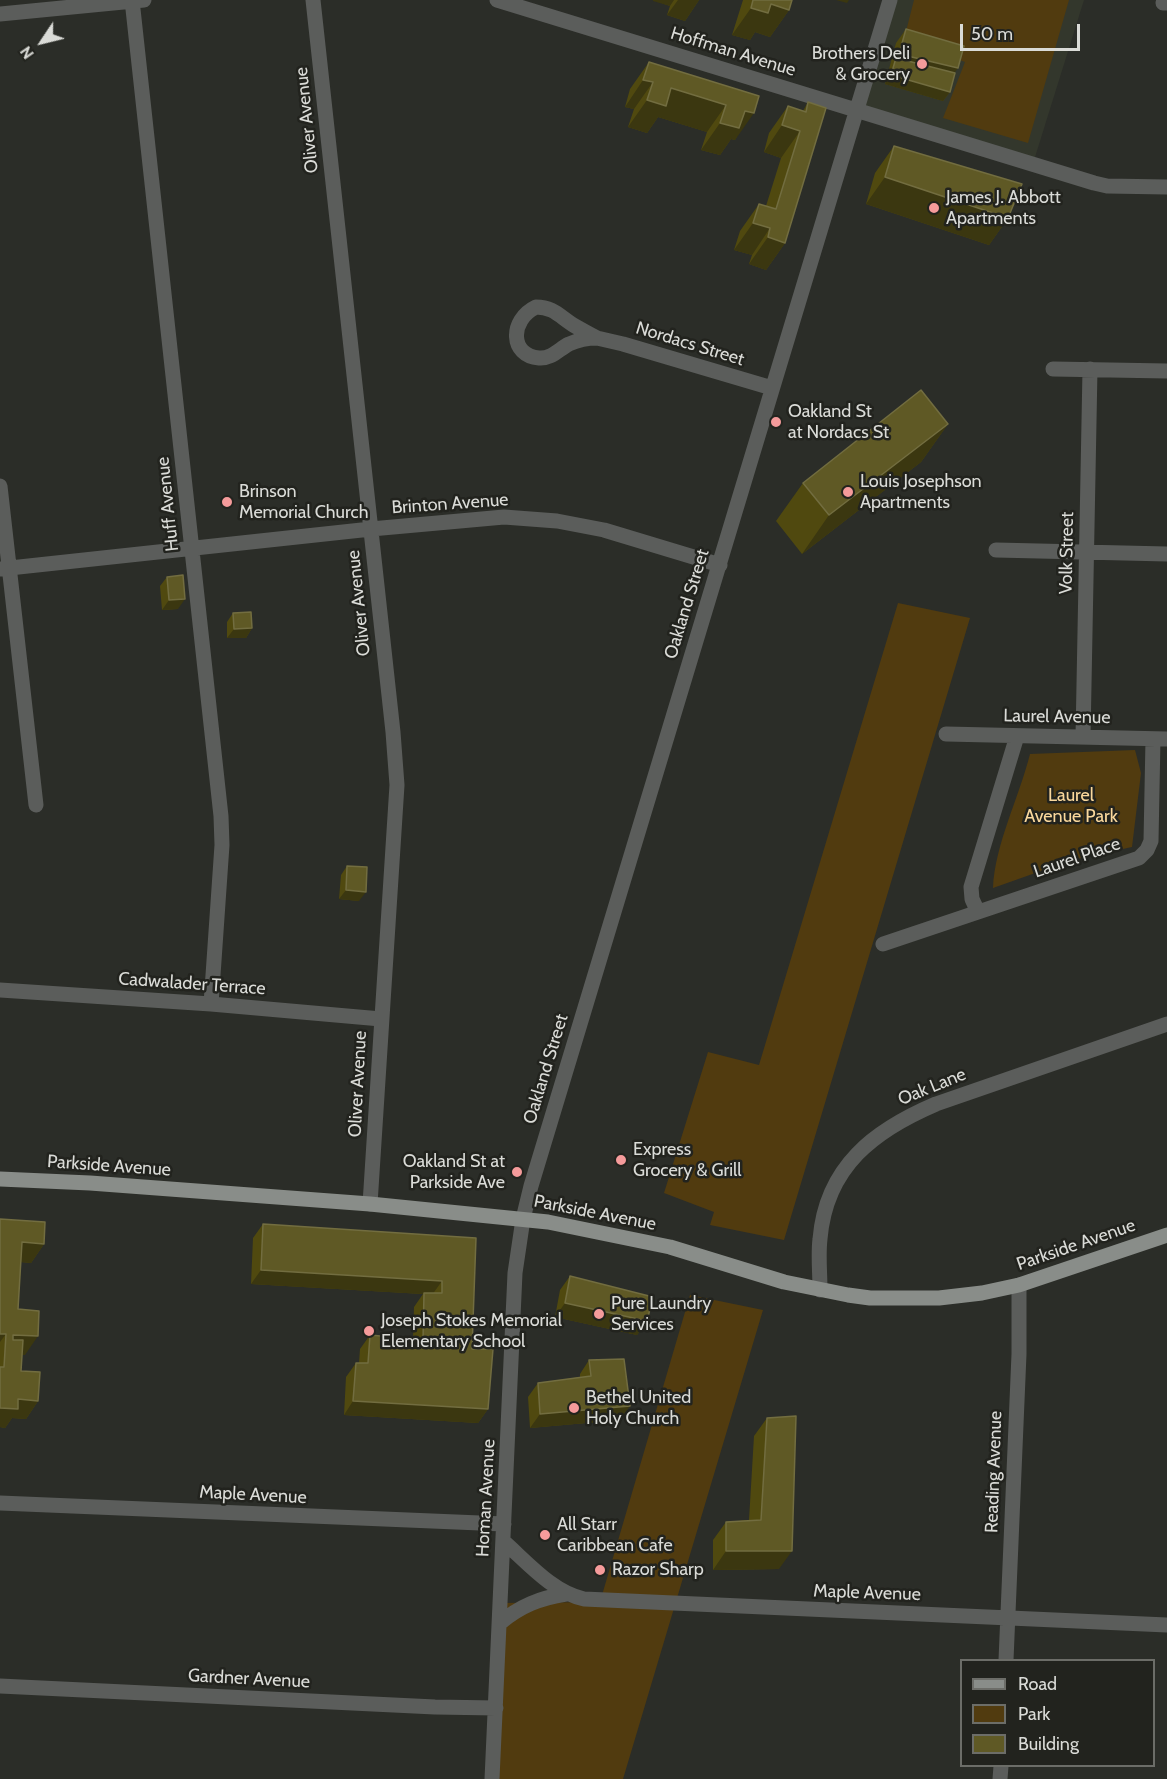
<!DOCTYPE html>
<html>
<head>
<meta charset="utf-8">
<style>
  body { margin:0 }
  #map { position:relative; width:1167px; height:1779px; overflow:hidden; background:#2b2d28; font-family:Cabin,sans-serif }
  canvas { display:block }
  .legend { position:absolute; left:960px; top:1659px; width:195px; height:108px; box-sizing:border-box; background:#22231e; border:2px solid #6c6d68; margin:0; padding:8px 10px; list-style:none; font-size:18px; color:#dadbd7 }
  .legend li { display:flex; align-items:center; gap:12px; height:30px }
  .legend b { width:30px; border:2px solid #6c6d68 }
  .north { position:absolute; left:12px; top:12px; width:60px; height:60px; -webkit-text-stroke:4px #22231e; paint-order:stroke; rotate:235deg; font-size:16px; font-weight:700; line-height:24px; text-align:center; color:#dadbd7 }
  .north::after { content:''; display:block; margin:auto; width:21px; height:27px; background:#dadbd7; clip-path:polygon(50% 0,100% 100%,50% 72%,0 100%) }
  .scale { position:absolute; left:960px; top:24px; width:120px; height:27px; box-sizing:border-box; border:3px solid #dadbd7; border-top:0; padding-left:8px; font-size:18px; line-height:21px; white-space:nowrap; color:#dadbd7; -webkit-text-stroke:4px #22231e; paint-order:stroke }
</style>
</head>
<body>
<div id="map">
<canvas width="1167" height="1779"></canvas>
<ul class="legend">
<li><b style="height:8px;background:#898d89"></b>Road</li>
<li><b style="height:16px;background:#513b0f"></b>Park</li>
<li><b style="height:16px;background:#5f5925"></b>Building</li>
</ul>
<div class="north">N</div>
<div class="scale">50 m</div>
</div>
<script>
const ctx = document.querySelector('canvas').getContext('2d');
ctx.lineJoin = 'round';
function fillPath(path, color) {
  ctx.fillStyle = color;
  ctx.fill(path, 'evenodd');
}
function trace(path, color, width, dash) {
  ctx.strokeStyle = color;
  ctx.lineWidth = width;
  ctx.lineCap = dash ? 'butt' : 'round';
  ctx.setLineDash(dash || []);
  ctx.stroke(path);
}
function write(font, color, halo, rows, align = 'center') {
  ctx.font = font + ' Cabin,sans-serif';
  ctx.lineWidth = 5;
  ctx.setLineDash([]);
  ctx.textBaseline = 'middle';
  ctx.strokeStyle = halo;
  ctx.fillStyle = color;
  for (const [text, x, y, turn = 0] of rows) {
    ctx.save();
    ctx.translate(x, y);
    ctx.rotate((+turn || 0) * Math.PI / 180);
    ctx.textAlign = isNaN(turn) ? turn : align;
    if (halo) ctx.strokeText(text, 0, 0);
    ctx.fillText(text, 0, 0);
    ctx.restore();
  }
}
const built = new Path2D(`
  M884 0H1084L1031 170 851 110Z`);
const green = new Path2D(`
  M914 0H1069L1028 143 943 118 965 62 904 39Z
  M898 603 970 618 784 1240 710 1225 714 1212 664 1193 708 1052 759 1065Z
  M1135 750 1141 773 1132 847 1072 860 993 888C995 844 1019 798 1030 754Z
  M690 1295 763 1310 623 1779H489L500 1603 600 1602Z`);
const minor = new Path2D(`
  M132 0 221 816 222 845 211 1004
  M313 0 393 732 397 785 370 1204
  M497 0 1094 183 1107 186 1167 187
  M1163 3H1167
  M0 14 144 0
  M536 307C554 307 560 317 575 326 582 330 589 334 597 338 587 338 578 340 569 344 559 349 552 359 539 358 510 356 509 320 536 307Z
  M597 338 623 344 772 388
  M1053 369 1167 371
  M0 486 36 805
  M996 550 1167 554
  M0 569 371 529 504 517 557 521 604 530 720 565
  M946 734 1167 739
  M1083 737 1090 369
  M978 912 972 899 971 887 1017 736
  M883 944 1139 858 1147 850 1151 841 1153 739
  M0 990 211 1004 381 1019
  M820 1290C820 1273 818 1255 820 1239 826 1166 875 1130 936 1104L1167 1024
  M0 1503 504 1524
  M503 1541C527 1562 552 1592 584 1599L1167 1625
  M500 1623C520 1606 540 1598 566 1594
  M1006 1660 1019 1354V1285
  M0 1686 435 1707 496 1708
  M492 1779 515 1273 523 1219 531 1186 890 0
  M1000 1779 1001 1766`);
const major = new Path2D(`
  M0 1179 90 1183 370 1204 548 1222 670 1247 784 1282 848 1295 870 1298H939L982 1293 1019 1285 1167 1235`);
const wall = new Path2D(`
  M653 0H699L685 21 667 15 670 6Z
  M743 0H792L789 10 770 37 755 32 750 40 732 35Z
  M906 29 955 73 950 92 943 101 885 84 896 43Z
  M649 62 759 96 735 140 731 139 720 155 701 150 707 132 658 117 647 133 628 127 634 109 625 107 630 89Z
  M808 102 785 243 766 270 749 264 752 255 734 250 740 231 759 204 766 206 781 158 764 152 769 133 788 106 803 111Z
  M894 146 1008 218 989 245 866 204 875 173Z
  M948 424 921 462 802 554 776 521 803 483Z
  M167 577 178 609 162 610 160 586Z
  M233 613 252 628 246 638H227V622Z
  M347 866 359 901 339 899 341 875Z
  M0 1219 44 1244 31 1263 21 1262 18 1309 25 1355H22L21 1371 38 1401 26 1419 12 1418 5 1428 0 1427Z
  M263 1224 476 1238 472 1349 488 1409 478 1423 344 1415 346 1377 356 1363H359L360 1349 370 1335 413 1339 414 1307 423 1294 251 1284 253 1238Z
  M570 1276 647 1321 637 1335 555 1317 560 1290Z
  M589 1360 620 1420 530 1428 528 1397 538 1383 580 1377V1374Z
  M767 1418 779 1569 713 1570V1540L726 1522 749 1520 754 1436Z`);
const shadedWall = new Path2D(`
  M653 0H674L670 6 653 1Z
  M678 0H699L685 21 667 15Z
  M836 0H849L847 3Z
  M771 4 789 10 770 37 755 32 750 40 732 35 751 8Z
  M899 54 958 68 948 82 896 58Z
  M891 75 950 92 943 101 885 84Z
  M643 80 653 82 634 109 625 107Z
  M671 88 726 105 707 132 658 117 647 133 628 127 647 100Z
  M745 111 754 113 735 140 731 139 720 155 701 150 720 123Z
  M782 125 800 131 781 158 764 152Z
  M885 177 1008 218 989 245 866 204Z
  M753 223 770 228 752 255 734 250Z
  M768 237 785 243 766 270 749 264Z
  M948 424 921 462 802 554 829 515Z
  M185 599 178 609 162 610 169 600Z
  M252 628 246 638H227L234 629Z
  M346 890 366 892 359 901 339 899Z
  M22 1242 44 1244 31 1263 9 1261Z
  M261 1270 442 1281 432 1295 424 1293 423 1294 251 1284Z
  M565 1303 647 1321 637 1335 555 1317Z
  M0 1334H6L0 1342Z
  M13 1335 38 1336 25 1355 4 1354Z
  M18 1399 38 1401 26 1419 12 1418 5 1428 0 1427V1409Z
  M353 1401 488 1409 478 1423 344 1415Z
  M630 1406 620 1420 530 1428 540 1414Z
  M726 1551H792L779 1569 713 1570Z`);
const building = new Path2D(`
  M753 0H792L789 10 771 4 768 13 751 8Z
  M906 29 964 46 958 68 899 54Z
  M896 58 955 73 950 92 891 75Z
  M649 62 759 96 754 113 745 111 739 128 720 123 726 105 671 88 666 106 647 100 653 82 643 80Z
  M808 102 826 108 785 243 768 237 770 228 753 223 759 204 776 209 800 131 782 125 788 106 806 112Z
  M894 146 1022 184 1008 218 885 177Z
  M921 390 948 424 829 515 803 483Z
  M183 575 185 599 169 600 167 577Z
  M251 612 252 628 234 629 233 613Z
  M347 866 367 867 366 892 346 890Z
  M0 1219 45 1222 44 1244 22 1242 18 1309 39 1311 38 1336 13 1335V1340H23L21 1371 40 1372 38 1401 18 1399V1409L0 1408V1367H4L6 1334H0Z
  M263 1224 476 1238 472 1349H493L488 1409 353 1401 356 1363H368L370 1335 423 1340 424 1293H442V1281L261 1270Z
  M570 1276 653 1297 647 1321 565 1303Z
  M624 1359 630 1406 540 1414 538 1383 591 1376 589 1360Z
  M796 1416 792 1551H726V1522L761 1520 767 1418Z`);
const markers = [
  [922,64,6,"#f59b9b"],
  [934,208,6,"#f59b9b"],
  [776,422,6,"#f59b9b"],
  [848,492,6,"#f59b9b"],
  [227,502,6,"#f59b9b"],
  [621,1160,6,"#f59b9b"],
  [517,1172,6,"#f59b9b"],
  [599,1314,6,"#f59b9b"],
  [369,1331,6,"#f59b9b"],
  [574,1408,6,"#f59b9b"],
  [545,1535,6,"#f59b9b"],
  [600,1570,6,"#f59b9b"]
];
const streetNames = [
  ["Hoffman Avenue",733,52,17],
  ["Oliver Avenue",307,120,-96],
  ["Nordacs Street",690,344,17],
  ["Huff Avenue",168,504,-96],
  ["Brinton Avenue",450,504,-4],
  ["Volk Street",1067,553,-89],
  ["Oliver Avenue",359,603,-96],
  ["Oakland Street",687,604,-73],
  ["Laurel Avenue",1057,717,1],
  ["Laurel Place",1077,858,-19],
  ["Cadwalader Terrace",192,984,4],
  ["Oakland Street",546,1069,-73],
  ["Oliver Avenue",358,1084,-87],
  ["Oak Lane",932,1087,-22],
  ["Parkside Avenue",109,1166,4],
  ["Parkside Avenue",595,1213,11],
  ["Parkside Avenue",1076,1245,-19],
  ["Reading Avenue",994,1472,-88],
  ["Maple Avenue",253,1495,3],
  ["Homan Avenue",486,1498,-87],
  ["Maple Avenue",867,1593,2],
  ["Gardner Avenue",249,1679,3]
];
const poiNames = [
  ["Brothers Deli",910,54,"right"],
  ["& Grocery",910,75,"right"],
  ["James J. Abbott",946,198],
  ["Apartments",946,219],
  ["Oakland St",788,412],
  ["at Nordacs St",788,433],
  ["Louis Josephson",860,482],
  ["Apartments",860,503],
  ["Brinson",239,492],
  ["Memorial Church",239,513],
  ["Express",633,1150],
  ["Grocery & Grill",633,1171],
  ["Oakland St at",505,1162,"right"],
  ["Parkside Ave",505,1183,"right"],
  ["Pure Laundry",611,1304],
  ["Services",611,1325],
  ["Joseph Stokes Memorial",381,1321],
  ["Elementary School",381,1342],
  ["Bethel United",586,1398],
  ["Holy Church",586,1419],
  ["All Starr",557,1525],
  ["Caribbean Cafe",557,1546],
  ["Razor Sharp",612,1570]
];
const parkNames = [
  ["Laurel",1071,796],
  ["Avenue Park",1071,817]
];
fillPath(built, '#33372c');
fillPath(green, '#513b0f');
trace(minor, '#5b5d5b', 15);
trace(major, '#898d89', 15);
fillPath(wall, '#50490f');
fillPath(shadedWall, '#3b3710');
fillPath(building, '#5f5925');
trace(building, '#726d40', 1.5);
for (const [x, y, r, color] of markers) {
  const dot = new Path2D();
  dot.arc(x, y, r, 0, 2 * Math.PI);
  ctx.fillStyle = color;
  ctx.fill(dot);
  trace(dot, '#22231e', 2);
}
write('18px', '#dadbd7', '#22231e', streetNames);
write('18px', '#dadbd7', '#22231e', poiNames, 'left');
write('18px', '#fad89c', '#22231e', parkNames);
</script>
</body>
</html>
